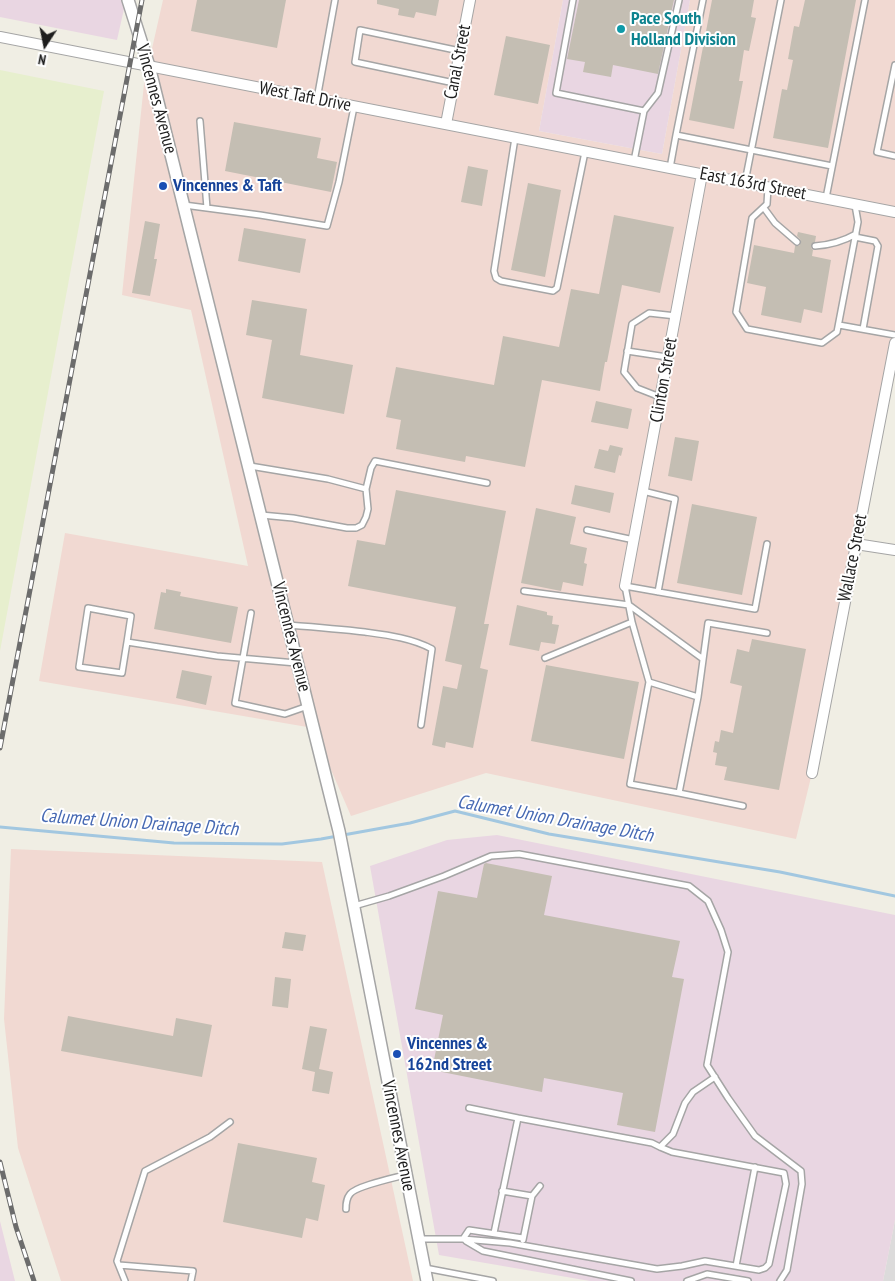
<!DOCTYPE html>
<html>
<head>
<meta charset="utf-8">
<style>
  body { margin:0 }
  #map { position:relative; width:895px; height:1281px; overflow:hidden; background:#f0eee4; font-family:"PT Sans Narrow",sans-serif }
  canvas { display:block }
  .north { position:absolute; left:20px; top:20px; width:50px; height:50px; -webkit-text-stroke:4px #fff; paint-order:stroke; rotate:191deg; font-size:14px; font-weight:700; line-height:20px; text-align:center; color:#1e1e1e }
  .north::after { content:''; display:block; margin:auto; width:18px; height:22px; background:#1e1e1e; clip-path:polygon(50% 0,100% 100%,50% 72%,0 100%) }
</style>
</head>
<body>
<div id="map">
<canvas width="895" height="1281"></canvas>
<div class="north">N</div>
</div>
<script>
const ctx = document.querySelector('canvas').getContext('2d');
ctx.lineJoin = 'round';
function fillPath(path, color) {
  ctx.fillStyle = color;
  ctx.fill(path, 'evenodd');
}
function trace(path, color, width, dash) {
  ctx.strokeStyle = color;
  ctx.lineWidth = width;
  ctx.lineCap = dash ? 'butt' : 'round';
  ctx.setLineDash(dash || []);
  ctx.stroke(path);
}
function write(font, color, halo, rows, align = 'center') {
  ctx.font = font + ' "PT Sans Narrow",sans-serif';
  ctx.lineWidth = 4;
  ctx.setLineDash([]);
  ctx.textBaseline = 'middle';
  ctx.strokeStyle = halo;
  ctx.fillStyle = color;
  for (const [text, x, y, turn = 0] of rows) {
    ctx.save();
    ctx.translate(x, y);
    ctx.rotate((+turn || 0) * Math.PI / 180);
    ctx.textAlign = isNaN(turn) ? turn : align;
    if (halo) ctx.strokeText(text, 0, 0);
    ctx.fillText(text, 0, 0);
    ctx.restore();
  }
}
const residential = new Path2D(`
  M895 1220V1281H883Z`);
const commercial = new Path2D(`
  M163 0H563L539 131 662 154 690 0H895V345L812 773 796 839 486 773 351 816 313 728 39 681 65 533 248 566 191 310 122 295 144 84Z
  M11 849 322 862 413 1281H61L18 1148 4 1019Z`);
const industrial = new Path2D(`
  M0 0H126L117 40 0 17Z
  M563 0H690L662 154 539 131Z
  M497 835 895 915V1220L883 1281H590L439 1255 370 866 447 840Z
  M0 1221 15 1281H0Z`);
const farmland = new Path2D(`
  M0 70 104 91 0 651Z`);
const stream = new Path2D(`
  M0 827 174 843 282 844 321 839 410 823 455 811 549 834 780 872 895 896`);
const building = new Path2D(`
  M197 0H286L277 48 191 31Z
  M377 0H439L436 16 416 12 414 18 398 15 399 9 377 4Z
  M579 0H674L658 74 613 65 611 77 583 72 585 62 567 59Z
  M712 0H754L751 17 756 18 749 51 744 50 739 81H743L734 129 689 120Z
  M805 0H856L828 148 773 138 782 89 787 90 793 60 788 59 794 26 799 27Z
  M506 36 550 45 538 104 494 95Z
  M234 122 321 138 317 158 337 162 331 192 225 171Z
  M468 166 488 170 482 206 461 202Z
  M528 183 561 190 545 277 511 270Z
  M614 215 674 227 660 293 622 285 607 362H605L600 391 542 380 525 467 466 456 465 462 396 449 401 420 386 417 396 367 494 385 503 336 559 347 571 289 599 294Z
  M145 221 160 224 154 259H157L150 296 132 293Z
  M244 228 306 239 300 273 238 261Z
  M798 232 816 236 815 242 811 245V248L813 250 812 256 831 260 822 313 804 309 801 323 761 315 766 287 747 283 754 245 794 253 795 246H799L801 242 800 239 797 236Z
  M252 300 307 309 300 355 353 365 344 414 262 398 272 340 246 335Z
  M596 401 632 409 628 429 591 422Z
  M675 437 699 441 692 481 668 476Z
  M610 445 623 448 621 456 619 455 615 473 594 468 599 449 608 451Z
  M575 485 614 493 610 513 571 504Z
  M396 490 506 511 484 624H489L480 668 488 670 473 748 446 742 445 748 432 745 443 686 457 689 462 665 445 661 456 607 348 586 357 540 385 545Z
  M692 504 757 517 742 595 677 583Z
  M536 508 576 517 570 544 587 548 584 563 587 564 583 586 563 582 561 591 521 583Z
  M166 589 181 592 180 596 238 607 231 643 154 629 161 592 166 593Z
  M517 605 547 612V615L553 616 552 624 559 625 555 644 541 642 539 651 509 645Z
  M752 639 806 649 779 790 724 780 727 767 715 765 717 753 713 752 715 741 719 742 721 730 733 733 742 686 730 683 737 649 749 652Z
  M546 665 639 682 624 759 531 741Z
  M182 670 212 676 206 705 176 698Z
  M486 863 552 876 544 915 680 941 672 977 684 979 655 1132 617 1125 623 1093 544 1078 542 1092 432 1070 443 1015 415 1009 438 891 477 898 484 864Z
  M285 932 306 935 303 951 282 948Z
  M275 977 291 979 288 1008 272 1006Z
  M68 1016 173 1036 176 1018 212 1025 202 1077 61 1051Z
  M310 1026 327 1029 319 1069 333 1072 329 1094 312 1091 315 1072 302 1069Z
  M238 1143 317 1158 312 1182 325 1185 318 1221 306 1218 302 1238 223 1222Z`);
const service = new Path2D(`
  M573 0 556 93 644 111 634 161
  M703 0 676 135 832 166
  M895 65 877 152 895 156
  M454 83 355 62 360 30 460 51
  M317 99 335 0
  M644 111 658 93 679 0
  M200 121 207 208
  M515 138 494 271 496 278 501 281 553 291 557 288 585 152
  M670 168 676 135
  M745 182 781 0
  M768 187 767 204 752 218 736 312 747 329 822 343 837 332 858 222 855 205
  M826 198 865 0
  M184 205 260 215 327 226 339 182 354 107
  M764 208 775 223 797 242
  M855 237 875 241 878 246 863 329
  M815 246C830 245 842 242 856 234
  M839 325 895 335
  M627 351 667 357
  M660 397 637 388 624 372 632 324 649 313 676 316
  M250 466 328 479 366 489 368 509 366 517 362 525 356 528H347L293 518 261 515
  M366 489 371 468 375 461 487 483
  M643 491 675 499 658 592
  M587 530 634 540
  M524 591 629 605 703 659
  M251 613 235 703 285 714 308 706
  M288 625C314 627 339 629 365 632 387 635 412 638 432 649L421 725
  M127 642 131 616 88 608 79 667 122 673 127 642 217 656 296 663
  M545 658 632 622
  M649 682 630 784 679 793
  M698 697 649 682 632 622 625 586 755 609 767 544
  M743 806 679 793 698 697 708 623 767 633
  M354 906 389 896 444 876 491 856 519 854 689 886 708 901 721 930 728 952 707 1065 728 1098 755 1136 801 1171 802 1184 787 1270 780 1281
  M469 1108 518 1118
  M660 1147 673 1134 685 1103 693 1092 715 1077
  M502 1191 532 1196
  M346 1209C346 1204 346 1199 350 1194 356 1186 394 1178 405 1175
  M419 1239H463L510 1243 657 1269 682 1266 705 1261 759 1270 765 1268 769 1264 786 1184 784 1173 672 1152 660 1147 652 1143 518 1118 494 1233
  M463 1239 469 1230 523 1238
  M523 1240 532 1196 540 1186
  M466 1241 483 1251 631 1281
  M119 1265 193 1271 191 1281
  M736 1266 755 1167
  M425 1268 493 1281
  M125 1281 117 1261 145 1171 210 1137 230 1122
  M687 1281 707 1274 748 1281`);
const minor = new Path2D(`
  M0 37 895 212
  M446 124 470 0
  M856 544 895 550
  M625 586 702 174
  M812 773 895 343`);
const tertiary = new Path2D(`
  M128 0 149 66 339 831 427 1281`);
const rail = new Path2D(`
  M0 748 142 0
  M0 1162 16 1227 34 1281`);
const markers = [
  [621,29,5,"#0f9aa8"],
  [163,186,5,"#1a4fb4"],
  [397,1054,5,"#1a4fb4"]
];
const cultureNames = [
  ["Pace South",631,19],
  ["Holland Division",631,40]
];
const streetNames = [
  ["Canal Street",458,62,-79],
  ["West Taft Drive",305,97,11],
  ["Vincennes Avenue",156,99,75],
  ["East 163rd Street",753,184,11],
  ["Clinton Street",664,380,-80],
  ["Wallace Street",853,558,-79],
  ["Vincennes Avenue",291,637,76],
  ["Vincennes Avenue",398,1136,79]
];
const transitNames = [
  ["Vincennes & Taft",173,186],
  ["Vincennes &",407,1044],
  ["162nd Street",407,1065]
];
const waterNames = [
  ["Calumet Union Drainage Ditch",555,819,10],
  ["Calumet Union Drainage Ditch",139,823,4]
];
fillPath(residential, '#dcdbdb');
fillPath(commercial, '#f1d9d2');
fillPath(industrial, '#e9d6e2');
fillPath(farmland, '#e7efce');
trace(stream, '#a2c7e0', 3);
fillPath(building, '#c4beb3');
trace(service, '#a5a5a5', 8);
trace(minor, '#a5a5a5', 12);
trace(tertiary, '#a5a5a5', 14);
trace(service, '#fff', 5);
trace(minor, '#fff', 10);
trace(tertiary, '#fff', 11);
trace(rail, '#6c6c6c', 5);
trace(rail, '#fff', 3, [9]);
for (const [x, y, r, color] of markers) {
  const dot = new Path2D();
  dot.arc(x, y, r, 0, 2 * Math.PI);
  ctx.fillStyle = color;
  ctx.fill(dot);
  trace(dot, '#fff', 2);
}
write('bold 18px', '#0d838f', '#fff', cultureNames, 'left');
write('18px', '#1e1e1e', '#fff', streetNames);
write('bold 18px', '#164399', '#fff', transitNames, 'left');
write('italic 19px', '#4669b3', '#fff', waterNames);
</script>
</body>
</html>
